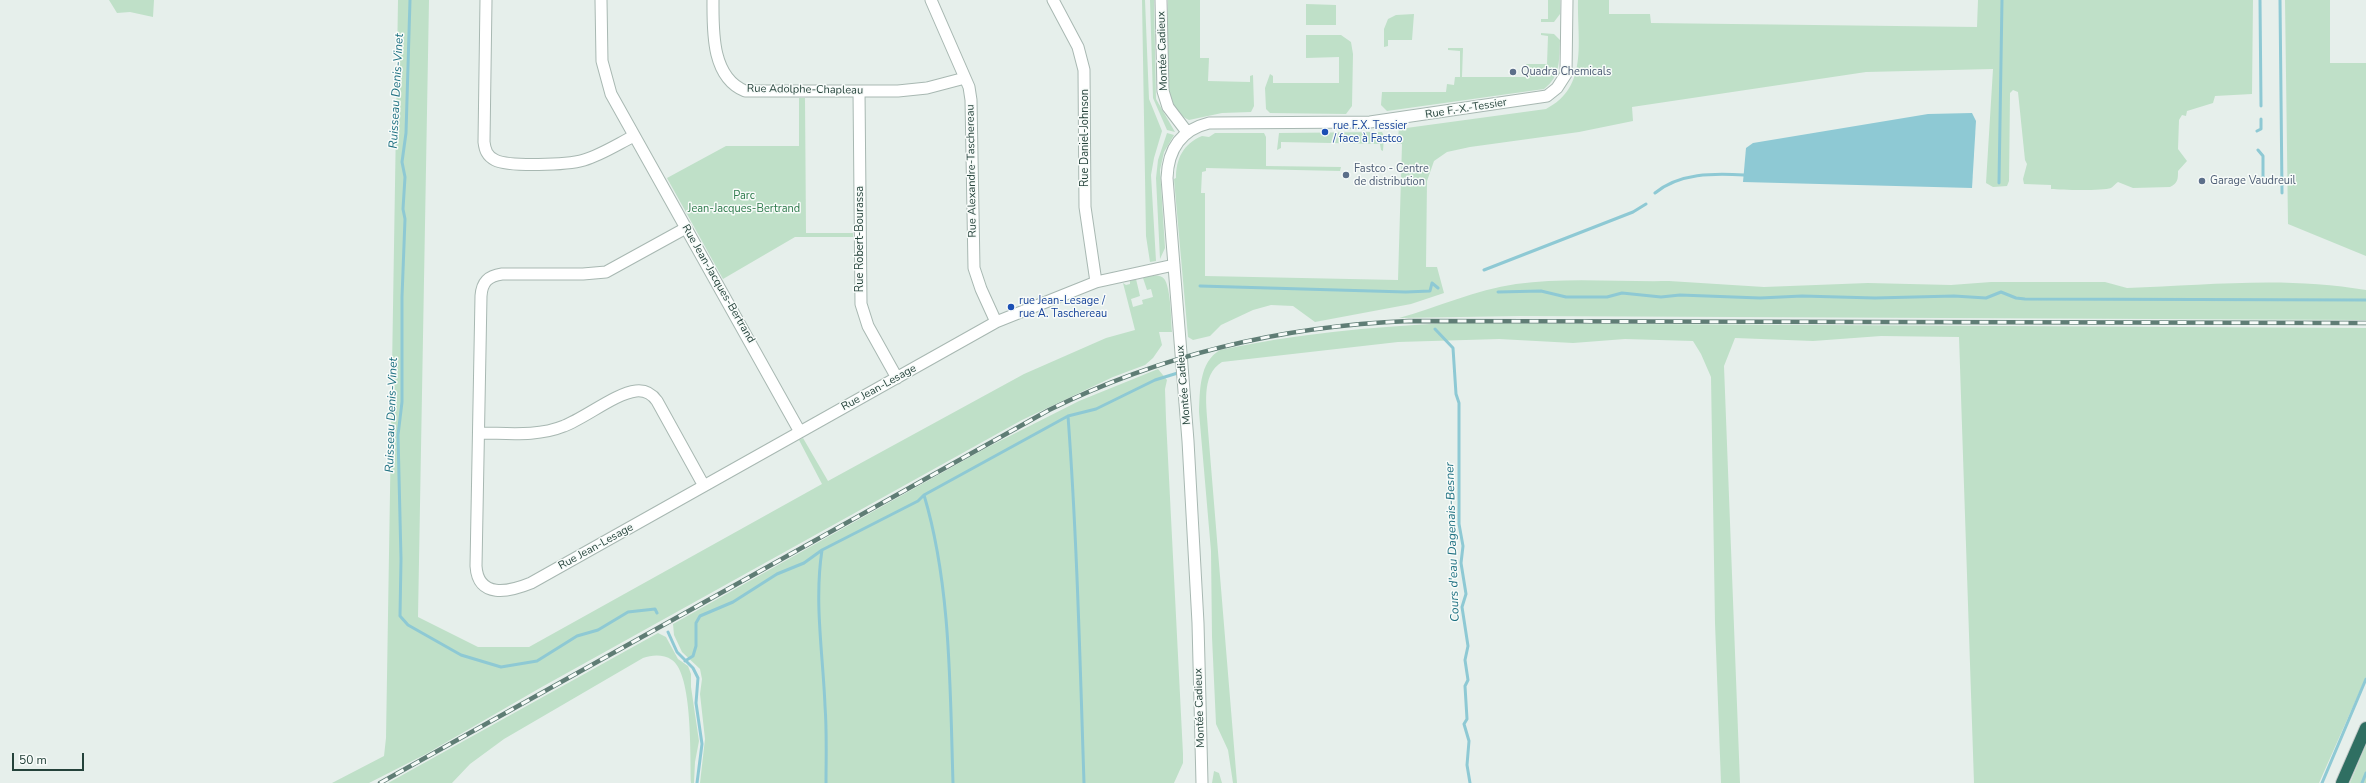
<!DOCTYPE html>
<html>
<head>
<meta charset="utf-8">
<style>
  body { margin:0 }
  #map { position:relative; width:2366px; height:783px; overflow:hidden; background:#e6efeb; font-family:"Nunito Sans",sans-serif }
  canvas { display:block }
  .scale { position:absolute; left:12px; top:753px; width:72px; height:18px; box-sizing:border-box; border:2px solid #24423a; border-top:0; padding-left:5px; font-size:12px; line-height:14px; white-space:nowrap; color:#24423a; -webkit-text-stroke:3px #f7fbf9; paint-order:stroke }
</style>
</head>
<body>
<div id="map">
<canvas width="2366" height="783"></canvas>
<div class="scale">50 m</div>
</div>
<script>
const ctx = document.querySelector('canvas').getContext('2d');
ctx.lineJoin = 'round';
function fillPath(path, color) {
  ctx.fillStyle = color;
  ctx.fill(path, 'evenodd');
}
function trace(path, color, width, dash) {
  ctx.strokeStyle = color;
  ctx.lineWidth = width;
  ctx.lineCap = dash ? 'butt' : 'round';
  ctx.setLineDash(dash || []);
  ctx.stroke(path);
}
function write(font, color, halo, rows, align = 'center') {
  ctx.font = font + ' "Nunito Sans",sans-serif';
  ctx.lineWidth = 3;
  ctx.setLineDash([]);
  ctx.textBaseline = 'middle';
  ctx.strokeStyle = halo;
  ctx.fillStyle = color;
  for (const [text, x, y, turn = 0] of rows) {
    ctx.save();
    ctx.translate(x, y);
    ctx.rotate((+turn || 0) * Math.PI / 180);
    ctx.textAlign = isNaN(turn) ? turn : align;
    if (halo) ctx.strokeText(text, 0, 0);
    ctx.fillText(text, 0, 0);
    ctx.restore();
  }
}
const green = new Path2D(`
  M109 0H154L153 17 130 12 117 13Z
  M398 0H429L418 617 478 647H529L822 484 799 440 803 438 828 481 1024 374 1106 338 1135 330 1123 283 1126 285 1130 284V281L1136 279 1140 296 1131 299 1133 307 1143 304 1142 300 1153 297 1151 289 1147 290 1143 278C1149 276 1156 274 1162 277 1171 281 1171 321 1172 332H1159L1162 345 1153 358 1145 365 1113 377 1022 420 540 688 426 754 369 783H332L384 756 386 738Z
  M1142 0H1145L1149 99 1162 131 1154 158 1151 175 1156 261 1150 262 1146 236Z
  M1150 0H1154L1156 99 1175 132 1167 130 1153 98Z
  M1168 0H1200V58H1209L1208 81 1250 82V76L1253 75 1254 106 1251 112 1222 113 1189 120C1181 117 1173 106 1170 97 1164 76 1168 24 1168 0Z
  M1548 0H1560V14L1554 22H1541V19H1548Z
  M1578 0H1609V14H1650L1651 23 1977 27 1978 0H2253L2252 94 2215 96 2213 103 2187 111 2186 116 2182 115 2179 120 2178 149 2187 161 2178 171C2178 179 2178 183 2170 187L2133 188 2118 182C2116 183 2113 187 2111 188 2103 191 2061 190 2051 189V185L2024 184 2023 179 2027 164 2025 160 2018 92 2013 90 2010 93 2009 181 2007 186 1993 187 1986 183 1993 69 1866 72 1632 107 1633 121 1579 132 1470 147 1447 152 1434 161 1427 181 1426 267H1437L1444 293 1411 304 1315 322 1293 306 1271 305 1253 310 1221 325 1210 336 1193 340 1188 337 1174 179 1176 178C1176 159 1183 144 1202 136L1209 137 1215 133H1264L1266 137V166L1341 167 1340 171 1206 168V171L1202 172 1201 193H1205V276L1398 280 1402 144H1397L1399 129 1546 109C1589 87 1577 41 1578 0Z
  M2285 0H2330V63H2366V256L2288 224Z
  M1306 4 1336 5V25H1306Z
  M1414 14 1412 40H1388V46L1384 47V29L1388 19 1396 15Z
  M1541 33 1554 34 1560 40C1559 60 1561 76 1544 89L1387 111 1381 105 1382 92H1446L1447 84 1454 85 1455 77H1460V51L1448 50V48H1463L1462 77H1527L1526 64H1547L1548 36 1541 35Z
  M1306 35H1341L1351 42 1353 54 1352 106 1346 114 1270 113 1266 109 1265 88 1270 74 1273 76V83H1339V57L1306 58Z
  M799 98H805L806 233H853V237H795L723 279 667 178 726 146H799Z
  M1382 132 1384 136 1383 151 1381 150 1380 144 1281 142V148L1277 150 1279 133Z
  M1167 133 1174 135 1164 152 1160 170 1165 248 1160 259 1156 178 1158 160Z
  M1669 281 1764 287 1868 283 1951 285 1991 282H2105L2127 288C2206 285 2288 276 2366 290V320L1521 316 1399 318C1438 307 1475 290 1516 284 1566 277 1618 282 1669 281Z
  M1447 323 2366 328V677L2319 783H1974L1959 337 1881 336 1813 341 1735 338 1724 366 1740 783H1721L1715 623 1711 377 1701 354 1693 341 1625 339 1573 343 1499 339 1398 342 1222 362C1200 375 1207 408 1208 430L1237 783H1233L1228 750 1216 724 1212 637 1211 551 1199 412C1200 391 1199 362 1220 350 1295 334 1370 327 1447 323Z
  M1158 369 1167 380 1165 389 1166 419 1183 754V763L1174 783H700L705 739 700 694 702 679 700 669 682 652 674 635 673 624 986 448 1079 401Z
  M658 633 666 637 678 659 688 666 691 674V687L699 741 695 762 694 783H691C690 758 693 674 672 660 663 654 652 655 643 658L504 739 470 764 452 783H388Z
  M2366 745V783H2350Z
  M1214 771 1219 773 1222 783H1212Z`);
const water = new Path2D(`
  M1972 113 1976 121 1972 188 1743 182 1746 148 1753 143 1928 114Z`);
const stream = new Path2D(`
  M410 0 406 133 402 162 405 177 403 209 405 219 402 297V402L398 435 401 559 400 616 408 625 461 655 501 667 537 661 577 636 598 630 628 612 655 609 657 613
  M2260 0 2261 106
  M2280 0 2282 193
  M2257 131 2261 129V119
  M2258 150 2263 156V181
  M1999 183 2002 0
  M1655 193C1679 173 1714 173 1744 175
  M1484 270 1633 212 1646 204
  M1200 286 1406 292 1430 291 1432 283 1438 288
  M1498 292 1541 291 1566 297H1607L1622 293 1661 297 1680 295 1760 298 1802 296 1875 298 1954 296 1986 298 2001 292 2016 298 2025 299 2366 300
  M1435 329 1453 348 1456 394 1459 403V524L1463 546 1461 563 1466 594 1462 607 1468 646 1465 660 1468 680 1465 686 1467 719 1464 724 1469 741 1467 765 1470 783
  M1068 416 1096 409 1155 380 1181 372
  M822 550C814 602 823 654 825 706 827 732 826 758 826 783
  M668 632 677 652 693 668 698 678 696 703 702 744 697 783
  M685 661 693 656 696 646V623L700 616 733 602 777 574 804 563 822 550 918 501 924 495
  M953 783C950 689 951 585 924 495L1068 416C1077 538 1080 661 1084 783
  M2322 783 2366 679
  M2362 783 2366 773`);
const minor = new Path2D(`
  M486 0 484 142C485 150 487 156 495 160 509 167 567 165 584 160 601 155 618 144 634 136
  M601 0 602 61 611 94 800 432
  M713 0C713 30 711 77 745 91H898L927 88 965 78
  M931 0 969 87 971 100 974 268 981 289 996 322
  M1053 0 1078 47 1084 70 1085 207 1096 282
  M1161 0 1163 91 1168 107 1187 132
  M859 91 861 304 868 326 897 378
  M686 228 606 272 583 274H502C488 276 482 282 481 296L476 566C478 599 509 592 531 583L996 322 1096 282 1174 265
  M479 433C507 433 537 437 564 426 585 418 616 393 636 391 645 390 652 394 657 401L704 486
  M1202 783 1198 623 1188 441 1167 178C1168 150 1180 130 1209 123L1370 122 1547 96 1557 88 1566 74 1567 0`);
const highway = new Path2D(`
  M2342 783 2366 728`);
const rail = new Path2D(`
  M380 783 1049 410C1163 354 1283 326 1409 321L2366 323`);
const markers = [
  [1513,72,4,"#5c6f8a"],
  [1325,132,4,"#1a4fb4"],
  [1346,175,4,"#5c6f8a"],
  [2202,181,4,"#5c6f8a"],
  [1011,307,4,"#1a4fb4"]
];
const streetNames = [
  ["Montée Cadieux",1163,51,-92],
  ["Rue Adolphe-Chapleau",805,90,1],
  ["Rue F.-X.-Tessier",1466,109,-9],
  ["Rue Daniel-Johnson",1085,138,-90],
  ["Rue Alexandre-Taschereau",972,171,-91],
  ["Rue Robert-Bourassa",860,239,-90],
  ["Rue Jean-Jacques-Bertrand",718,284,60],
  ["Montée Cadieux",1184,385,-95],
  ["Rue Jean-Lesage",879,388,-29],
  ["Rue Jean-Lesage",596,547,-29],
  ["Montée Cadieux",1200,708,-92]
];
const serviceNames = [
  ["Quadra Chemicals",1521,72],
  ["Fastco - Centre",1354,169],
  ["de distribution",1354,182],
  ["Garage Vaudreuil",2210,181]
];
const transitNames = [
  ["rue F.X. Tessier",1333,126],
  ["/ face à Fastco",1333,139],
  ["rue Jean-Lesage /",1019,301],
  ["rue A. Taschereau",1019,314]
];
const parkNames = [
  ["Parc",744,196],
  ["Jean-Jacques-Bertrand",744,209]
];
const waterNames = [
  ["Ruisseau Denis-Vinet",397,91,-87],
  ["Ruisseau Denis-Vinet",392,415,-88],
  ["Cours d'eau Dagenais-Besner",1453,542,-92]
];
fillPath(green, '#bfe0c8');
fillPath(water, '#8ec9d4');
trace(stream, '#8ec9d4', 3);
trace(minor, '#a8b8b2', 13);
trace(highway, '#c2cac8', 14);
trace(minor, '#fff', 11);
trace(highway, '#2f6f62', 12);
trace(rail, '#5f7d75', 4.5);
trace(rail, '#f7fbf9', 3, [9]);
for (const [x, y, r, color] of markers) {
  const dot = new Path2D();
  dot.arc(x, y, r, 0, 2 * Math.PI);
  ctx.fillStyle = color;
  ctx.fill(dot);
  trace(dot, '#f7fbf9', 1.5);
}
write('11px', '#24423a', '#f7fbf9', streetNames);
write('11px', '#4e5e75', '#f7fbf9', serviceNames, 'left');
write('11px', '#164399', '#f7fbf9', transitNames, 'left');
write('11px', '#2d7a4b', '#f7fbf9', parkNames);
write('italic 12px', '#1c6f80', '#f7fbf9', waterNames);
</script>
</body>
</html>
